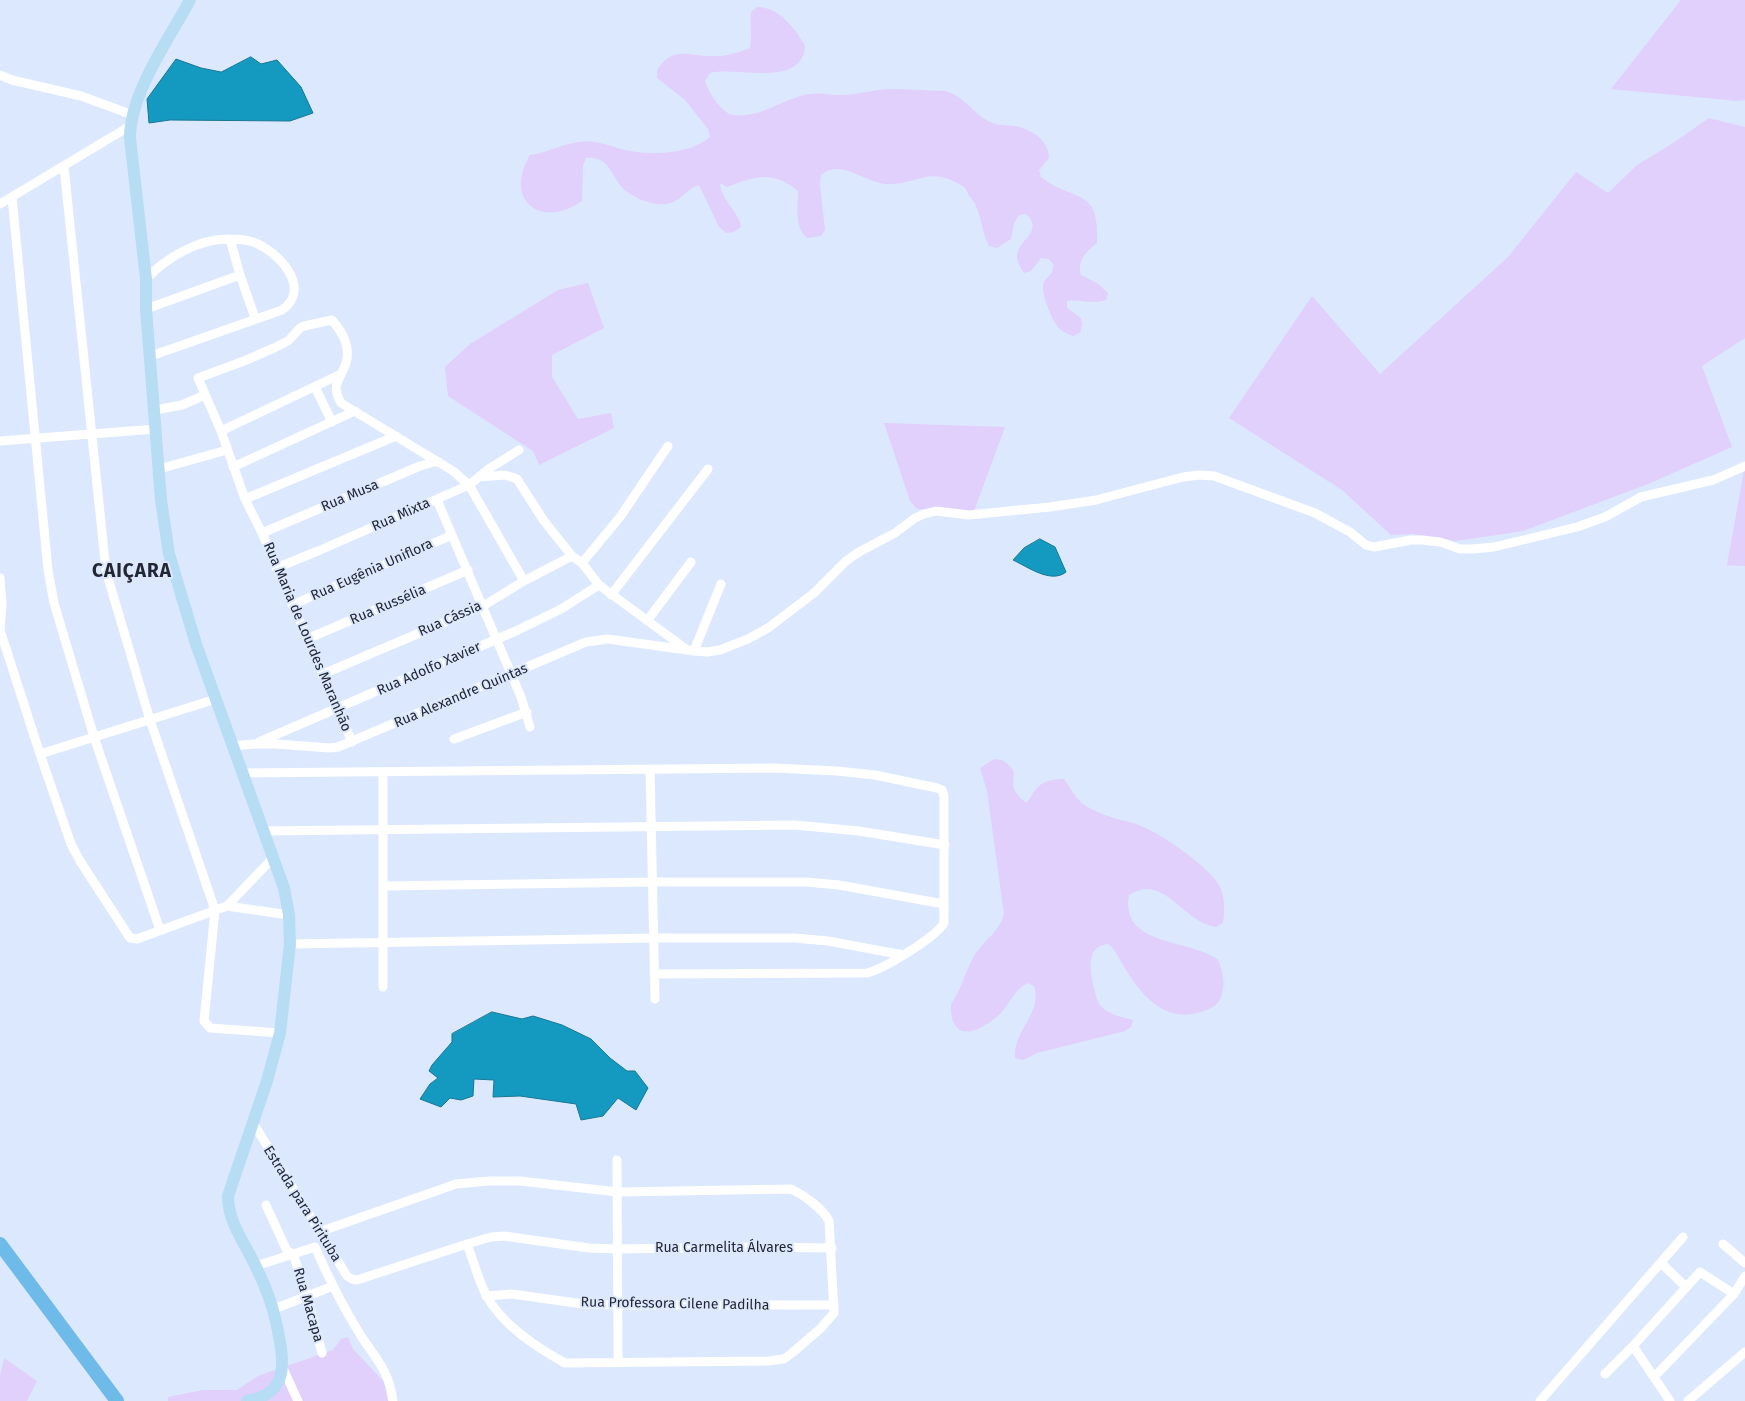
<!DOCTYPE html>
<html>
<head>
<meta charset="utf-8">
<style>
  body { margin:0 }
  canvas { display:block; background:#dce8fe }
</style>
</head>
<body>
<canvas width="1745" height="1401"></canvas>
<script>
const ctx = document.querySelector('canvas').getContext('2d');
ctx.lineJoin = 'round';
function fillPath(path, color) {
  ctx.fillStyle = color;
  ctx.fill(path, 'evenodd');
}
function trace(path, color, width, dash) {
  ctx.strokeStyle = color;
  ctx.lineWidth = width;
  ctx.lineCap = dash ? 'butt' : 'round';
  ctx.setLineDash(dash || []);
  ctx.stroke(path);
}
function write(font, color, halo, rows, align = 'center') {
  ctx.font = font + ' "Fira Sans",sans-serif';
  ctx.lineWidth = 4;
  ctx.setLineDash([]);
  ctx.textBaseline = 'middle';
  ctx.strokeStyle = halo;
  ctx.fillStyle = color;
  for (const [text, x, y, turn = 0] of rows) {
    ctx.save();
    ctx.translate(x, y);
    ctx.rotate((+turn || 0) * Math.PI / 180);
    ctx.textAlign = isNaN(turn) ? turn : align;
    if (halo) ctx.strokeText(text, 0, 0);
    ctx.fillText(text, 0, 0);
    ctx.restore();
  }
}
const green = new Path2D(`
  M1681 0H1745V100L1738 101 1611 89Z
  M757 7C779 7 795 28 805 46 802 89 736 66 710 73L705 81C708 91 721 113 733 115 760 119 784 98 809 94 821 92 832 96 844 95 860 94 876 89 893 89 911 89 928 91 946 91 966 98 972 112 988 121 997 126 1005 125 1015 126 1031 129 1049 140 1049 158L1039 170 1041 177C1073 203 1100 185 1097 243 1086 252 1077 260 1081 275L1097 283 1108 293 1106 300C1092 305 1081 299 1067 301V308L1081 318 1082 325 1080 333 1073 336C1068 334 1063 332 1059 328 1052 321 1042 295 1043 285 1044 278 1049 278 1052 272 1053 270 1053 267 1054 265L1049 259 1041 258 1031 271 1024 273C1021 268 1018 264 1017 258 1015 241 1046 232 1026 214L1019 215 1014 223 1011 239 997 248 989 246C982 233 982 219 976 206 975 202 972 200 970 197 967 193 967 189 964 187 928 164 919 185 886 184 865 183 841 158 821 175L820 185 825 230 821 236 807 238C794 227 798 207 798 191 773 170 755 176 727 187L720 183C721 201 739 211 741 227L734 232 726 233 719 227 699 185C685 189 682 202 666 204 652 206 628 196 620 185 610 171 607 156 586 158L583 165 582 201C541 230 503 200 530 155 547 153 562 144 579 142 597 138 617 150 636 152 658 155 692 153 710 137L708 129 685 100 657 78V70C673 47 684 55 707 56 722 57 736 54 750 48 752 36 750 24 751 12Z
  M1709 118 1745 127V338L1702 366 1732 447 1648 484 1523 531 1457 541 1412 534 1391 535 1342 490 1229 418 1312 296 1380 374 1508 257 1576 172 1608 193 1637 165 1670 145Z
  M588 283 604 328 552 355V377L578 419 611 413 614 428 539 465 533 451 448 396 445 367 470 344 558 290Z
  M884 423 1005 427 974 511 917 509 910 501Z
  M1745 465V566L1727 565Z
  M994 759 1002 760C1022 773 1009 776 1015 791 1018 796 1022 799 1026 803 1031 798 1032 794 1036 789 1042 781 1055 779 1064 779 1071 788 1076 800 1086 806 1093 810 1106 816 1114 818 1121 821 1129 821 1136 824 1158 831 1208 866 1219 885 1225 897 1225 910 1223 923L1216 927C1183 923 1164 872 1129 895 1119 947 1193 939 1218 960 1223 972 1226 984 1221 997 1217 1008 1207 1010 1197 1013 1162 1022 1139 992 1123 965 1118 957 1116 950 1108 944 1085 946 1090 972 1094 988 1096 994 1096 1001 1101 1006 1108 1015 1123 1017 1133 1020L1131 1027 1125 1031 1037 1053 1023 1060 1015 1058C1013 1030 1043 1013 1034 986L1027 983C1014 990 1010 1003 1001 1013 991 1023 963 1043 954 1023 951 1018 951 1010 951 1004 961 990 965 973 973 958 982 941 1000 932 1004 914L987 791 980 768Z
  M348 1337 353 1349 384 1382 388 1401H168V1397L203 1390H237L258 1376 333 1350 341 1339Z
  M4 1358 37 1381 27 1401H0V1376Z`);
const water = new Path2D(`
  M251 57 261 64 277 60 301 87 313 113 290 121 170 120 149 123 147 99 176 59 201 68 221 72Z
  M1040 539 1055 547 1066 572C1051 584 1028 567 1013 560L1024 548Z
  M492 1012 522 1019 533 1016 562 1025 591 1039 610 1058 627 1071H635L648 1088 636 1110 618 1098 603 1116 581 1120 576 1104 520 1096 493 1097 494 1080 474 1079 473 1096 461 1100 450 1098 441 1107 420 1099 430 1084 438 1078 429 1071 432 1065 452 1042V1034Z`);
const street = new Path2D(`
  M0 75 12 80 81 96 133 115
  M64 167 106 571 150 720 215 910 204 1021 210 1028 280 1033
  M12 197 48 570 54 603 94 737 160 930
  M0 204 130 126
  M230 239 240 275 255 318
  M146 279C166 258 199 238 230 239 237 239 246 240 253 242 278 251 313 288 282 310L151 356
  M146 309 240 275
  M315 387 332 422
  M155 410 182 405 205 395
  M221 431 339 375
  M0 441 156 429
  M233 467 355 411
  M159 469 227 450
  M479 477 505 475 517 479 544 521 572 556 582 563 599 585 686 649
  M245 499 396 436
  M437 500 521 697 530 727
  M262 533 420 466 434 462H439
  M582 563 620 517 668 446
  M276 568 318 551 469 485 490 468 519 450
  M0 578 2 605 0 630 40 754 71 844 80 861 130 938 137 939 227 906 273 858
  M611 595 708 469
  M292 605 452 535
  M647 621 691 562
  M307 639 468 570
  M694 651 721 584
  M323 674 483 606 524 581 572 556
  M454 739 527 712
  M259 742 518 630 561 609 599 585
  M352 742 262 533 245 499 221 431 198 378 244 361 274 348 288 341 300 328 304 326 332 320C342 332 351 346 346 363 341 379 330 384 341 403L453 471 469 485 524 581
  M232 746 254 744H276L330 748 338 747 586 642 608 639 694 651 707 652 720 650 748 639 768 628 814 593 846 561 859 552 895 533 915 518 924 514 936 511 969 515 1050 507 1096 500 1183 477 1199 475 1214 476 1315 513 1350 532 1366 545 1374 547 1411 540H1422L1440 542 1460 549H1473L1494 547 1577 527 1605 517 1641 497 1713 480 1745 466
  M40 754 216 699
  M650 769 655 999
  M241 773 775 768 837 771 875 775 937 788 942 790 944 796V923C936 937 884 969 867 973L654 974
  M263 831 794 825 859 831 945 845
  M383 886 652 882H806L839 885 944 904
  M227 906 289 915
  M290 944 653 938H795L828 941 903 955
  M383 987V772
  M252 1121 347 1276 352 1279 357 1280 467 1244 491 1237 504 1236 589 1248 617 1249 755 1247 832 1248
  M617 1160 618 1362
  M266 1205 287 1251 293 1254 307 1296 322 1353
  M319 1232 456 1184 489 1181H520L618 1192 791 1189C804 1195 822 1208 829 1221L834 1313 820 1329 792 1353 784 1359 768 1361 565 1363C536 1347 502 1325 486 1295 478 1279 473 1260 467 1244
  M1723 1244 1745 1263
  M1661 1263 1686 1287
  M256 1266 315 1247C328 1277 343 1307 361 1336 377 1360 389 1371 393 1401
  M486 1296 512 1294 583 1304 618 1305H834
  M274 1309 333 1286
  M1633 1346 1670 1401
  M282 1366 298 1401
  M1605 1374 1633 1346 1700 1272 1734 1294
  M1654 1377 1734 1294 1745 1276
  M1540 1401 1683 1237
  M1688 1401 1745 1352`);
const secondary = new Path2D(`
  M190 0C169 39 130 93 130 138L146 279V309L161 500 169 554 196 644 284 888 289 915 290 944 280 1033 267 1081 228 1196C228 1223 245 1243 256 1267 270 1295 276 1317 281 1348 285 1377 279 1395 247 1401`);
const primary = new Path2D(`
  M0 1244 117 1401`);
const streetNames = [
  ["Rua Musa",350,496,-23],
  ["Rua Mixta",401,515,-24],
  ["Rua Eugênia Uniflora",372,570,-24],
  ["Rua Russélia",388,605,-23],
  ["Rua Cássia",450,619,-24],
  ["Rua Maria de Lourdes Maranhão",307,637,67],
  ["Rua Adolfo Xavier",429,669,-24],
  ["Rua Alexandre Quintas",461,696,-23],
  ["Estrada para Pirituba",302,1204,58],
  ["Rua Carmelita Álvares",724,1248],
  ["Rua Professora Cilene Padilha",675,1304,1],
  ["Rua Macapa",308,1305,74]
];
const districtNames = [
  ["CAIÇARA",132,572]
];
fillPath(green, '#e1cffc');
fillPath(water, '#1499c0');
trace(water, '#187795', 1);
trace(street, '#fff', 9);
trace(secondary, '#b7ddf4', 12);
trace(primary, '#6ebbe9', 14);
write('14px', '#222731', '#dce8fe', streetNames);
ctx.letterSpacing = '1px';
write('bold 19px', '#222731', '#dce8fe', districtNames);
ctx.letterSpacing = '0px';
</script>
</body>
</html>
